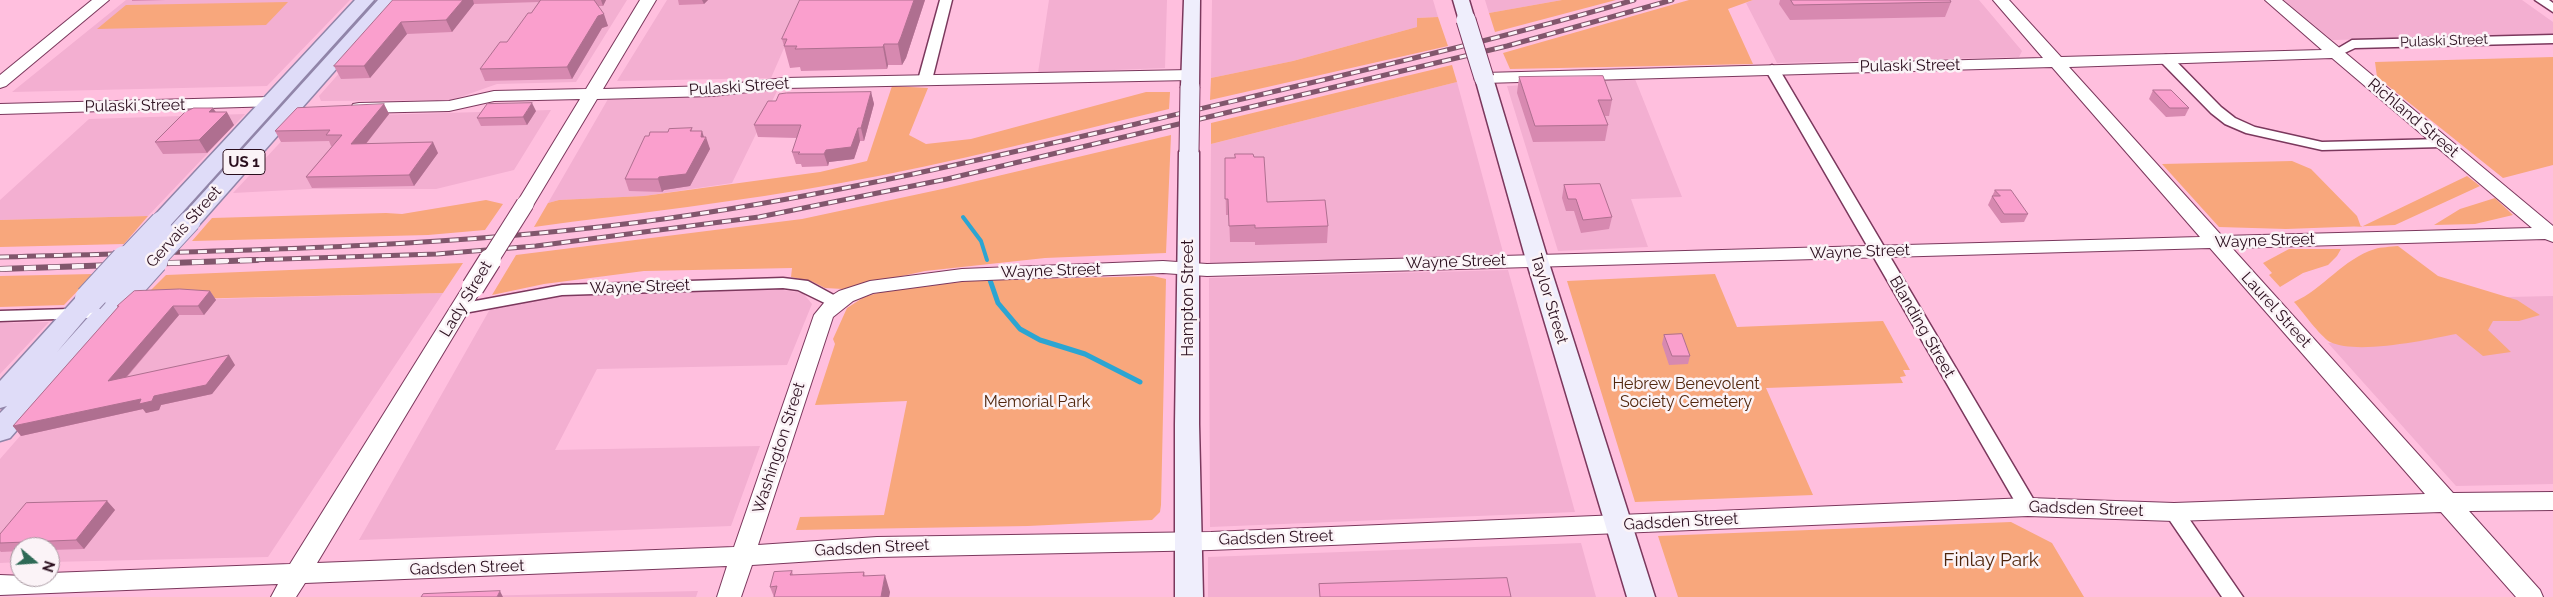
<!DOCTYPE html>
<html>
<head>
<meta charset="utf-8">
<style>
  body { margin:0 }
  #map { position:relative; width:2553px; height:597px; overflow:hidden; background:#ffbfde; font-family:Raleway,sans-serif }
  canvas { display:block }
  .north { position:absolute; left:10px; top:537px; width:50px; height:50px; box-sizing:border-box; background:#fbf3f7; border:1px solid #a797a0; border-radius:50%; rotate:108deg; font-size:14px; font-weight:700; line-height:20px; text-align:center; color:#2a0e1d }
  .north::after { content:''; display:block; margin:auto; width:18px; height:22px; background:#2e6a56; clip-path:polygon(50% 0,100% 100%,50% 72%,0 100%) }
</style>
</head>
<body>
<div id="map">
<canvas width="2553" height="597"></canvas>
<div class="north">N</div>
</div>
<script>
const ctx = document.querySelector('canvas').getContext('2d');
ctx.lineJoin = 'round';
function fillPath(path, color) {
  ctx.fillStyle = color;
  ctx.fill(path, 'evenodd');
}
function trace(path, color, width, dash) {
  ctx.strokeStyle = color;
  ctx.lineWidth = width;
  ctx.lineCap = dash ? 'butt' : 'round';
  ctx.setLineDash(dash || []);
  ctx.stroke(path);
}
function write(font, color, halo, rows, align = 'center') {
  ctx.font = font + ' Raleway,sans-serif';
  ctx.lineWidth = 5;
  ctx.setLineDash([]);
  ctx.textBaseline = 'middle';
  ctx.strokeStyle = halo;
  ctx.fillStyle = color;
  for (const [text, x, y, turn = 0] of rows) {
    ctx.save();
    ctx.translate(x, y);
    ctx.rotate((+turn || 0) * Math.PI / 180);
    ctx.textAlign = isNaN(turn) ? turn : align;
    if (halo) ctx.strokeText(text, 0, 0);
    ctx.fillText(text, 0, 0);
    ctx.restore();
  }
}
const built = new Path2D(`
  M126 0H350L267 86 12 92Z
  M404 0H627L576 82 497 84 452 100 321 101 319 96Z
  M667 0H805L771 78 617 81Z
  M1049 0H1167L1165 68 1038 73Z
  M1212 0H1433L1438 17 1417 18V27L1293 61 1211 78Z
  M1485 0H1562L1489 13Z
  M1753 0H1979L2022 51 2019 57 1777 63 1746 3Z
  M2284 0H2522L2553 22V35L2332 40Z
  M1635 79 1682 197 1631 199 1648 247 1558 251 1507 86Z
  M1457 82 1504 256 1210 265 1211 144Z
  M778 89 732 183 644 196 559 200 548 203 608 99Z
  M551 110 514 170 436 189H310L233 193 304 117Z
  M245 114 148 216 0 220V200L89 119Z
  M1508 270 1575 512 1210 527 1209 278Z
  M776 289 803 293 812 304 787 365 597 369 555 450 760 446 731 526 359 540 490 309 547 296Z
  M443 293 268 557 50 562V547H20V562L0 563V459L138 301Z
  M2553 296V484L2456 486 2328 343 2410 341 2371 300Z
  M49 322 0 374V323Z
  M1581 543 1596 597H1208V557Z
  M698 591 696 597H429Z`);
const green = new Path2D(`
  M1562 0H1616L1495 32 1489 13Z
  M1689 0H1753L1728 9 1753 64 1510 69 1503 53Z
  M288 2 266 25 97 29 126 5Z
  M1438 17 1448 46 1210 100 1211 78 1293 61 1417 27V18Z
  M2553 57V165L2503 178 2377 77 2375 62Z
  M1452 65 1457 82 1211 144V123Z
  M892 86 928 88 909 135 926 144 971 139 1146 92H1170L1169 109C1060 135 951 163 841 183 739 202 636 213 534 227L548 203 559 200 644 196 820 172 867 161Z
  M1171 135 1166 253 1045 258 925 271 843 289 825 288 811 281 791 277 792 268 644 271 544 284 492 295 516 255 802 219 947 188Z
  M2292 161 2311 169 2357 216 2361 227 2467 176 2480 186 2395 225 2286 229 2219 227 2162 164Z
  M2495 198 2513 215 2475 224 2434 225 2460 209Z
  M486 200 503 204 485 230 428 235 192 241 212 218 386 213 402 214Z
  M148 216 124 244 0 247V220Z
  M2398 246 2438 276 2517 300 2540 315 2519 321H2493L2488 330 2511 352 2483 356 2456 334C2426 340 2357 355 2330 342 2320 336 2302 311 2294 302 2323 289 2343 259 2375 249 2381 247 2390 247 2398 246Z
  M2289 249H2341L2337 256 2328 265 2303 273 2280 287 2269 275 2272 273 2263 263Z
  M463 263 443 293 141 300 166 275Z
  M94 274 64 305 0 307V276Z
  M1715 274 1737 327 1883 321 1910 370H1903L1906 376 1900 377 1903 383 1766 388 1813 495 1635 502 1567 281Z
  M1153 276 1166 279 1161 505 1160 512 1152 520 1028 526 796 530 800 517 884 515 907 401 815 405 835 344 833 339 847 308 864 297 881 292 968 281Z
  M2011 522 2052 543 2084 597H1678L1658 536Z`);
const streamFar1 = new Path2D(`
  M963 217 981 241 987 260`);
const stream = new Path2D(`
  M990 280 998 303 1020 329 1040 340 1085 354 1140 382`);
const minor = new Path2D(`
  M940 0H952L932 80 925 84 918 80Z
  M2535 0H2549L2553 3V12Z
  M2553 35V43L2355 48 2336 57 2330 53 2352 40Z
  M2166 55 2171 56 2221 107 2235 118 2255 127 2322 142 2442 139 2449 143 2442 147 2322 150 2246 133 2225 124 2211 113 2161 62 2159 59 2161 56Z
  M1772 65 1779 69 2035 502 2038 507 2035 512 2028 514 2021 512 1765 69Z
  M783 278 808 281 841 299 843 303 841 307 835 308 798 290 783 288 562 295 459 314 453 313 451 309 453 305 459 304 562 285Z
  M106 308 112 309 114 313 112 317 0 321V311Z
  M2174 505 2181 507 2243 597H2222L2164 512 2167 507Z`);
const tertiary = new Path2D(`
  M92 0H109L6 86 0 88V75Z
  M640 0H656L603 89 712 86 785 78 1190 70 1198 75 1190 80 785 88 712 96 597 99 534 204 532 208H518L516 204 580 99 494 101 449 111 359 113 353 112 351 108 353 104 359 103 449 101 494 91 586 89Z
  M1993 0H2009L2061 57 2322 50 2265 0H2282L2553 226V242L2545 239 2232 248 2453 493 2553 492V510L2469 511 2540 590 2543 597H2516L2441 512 2174 521 2028 516 1211 550 877 557 752 565 741 597H717L727 566 305 583 296 597H271L278 584 0 595V575L50 577V573L290 564 466 282 473 281 480 282 483 287 317 563 734 547 814 315 828 298 839 291 870 281 962 269 1163 261 1207 264 2200 237 2052 67 1484 83 1476 78 1484 73 2043 58ZM2332 58 2532 228 2222 236 2069 67ZM2210 248 2425 494 2174 503 2028 498 1211 532 877 537 758 545 833 317 853 301 873 293 962 281 1163 273 1207 276Z
  M271 97 279 102 277 106 0 114V104Z`);
const secondary = new Path2D(`
  M1184 0H1200L1199 87 1197 91H1183L1181 87Z
  M1453 0H1469L1475 20 1472 24H1460Z
  M1484 72 1490 74 1493 78 1548 260 1655 597H1627L1526 260 1475 78 1478 74Z
  M1189 146 1196 148 1199 152V424L1203 597H1175V424L1179 152 1182 148Z`);
const primary = new Path2D(`
  M355 0H374L169 227 161 229 153 227 149 222 153 217Z
  M378 0H397L198 226 190 228 182 226 178 221 182 216Z
  M89 291 98 293 102 299 57 352 110 293 119 291 128 293 132 299 10 438 0 441V413L7 406 0 408V381L80 293Z`);
const railFar1 = new Path2D(`
  M0 257C214 251 429 249 641 222 810 200 975 161 1140 123 1305 84 1471 47 1634 0
  M220 261 437 254 536 246 759 217 947 179 1360 81 1507 46 1672 0`);
const rail = new Path2D(`
  M0 269 257 260`);
const tertiaryBridgeFar1 = new Path2D(`
  M489 261 525 204`);
const tertiaryBridge = new Path2D(`
  M473 287 490 260`);
const secondaryBridge = new Path2D(`
  M1466 20 1484 78
  M1189 152 1190 87`);
const primaryBridgeFar1 = new Path2D(`
  M124 261 161 222
  M153 261 190 221`);
const primaryBridge = new Path2D(`
  M89 299 125 260
  M119 299 154 260`);
const wall = new Path2D(`
  M132 0H166L132 1Z
  M393 0H606L603 6H598L608 26 602 28 572 79 485 81 480 69 507 42 531 13 539 2 474 4 452 32 407 34 370 78 341 79 334 66Z
  M678 0H708L704 4 679 5Z
  M925 0 906 58 902 65H888L887 69 801 71 800 67 790 68 782 39Z
  M1780 0H1950L1951 2 1945 17 1790 20 1779 4Z
  M1519 77 1612 100 1609 116H1605L1608 125 1605 141 1533 142 1517 93Z
  M2153 90 2189 108 2185 116 2166 117 2149 99Z
  M871 92 874 104 864 141H860L854 159 829 162 828 166 802 167 801 164H796L792 152 797 138 758 137 754 125 776 101Z
  M384 104 389 114 366 144 438 153 414 186 312 188 306 177 332 146H331L329 141 281 142 275 131Z
  M213 108 216 112 234 125 207 153 163 154 155 142Z
  M536 111 527 125 481 126 477 118Z
  M692 128V131L704 137 710 149 690 186 664 190 662 192 629 191 625 179 649 136Z
  M1254 157 1267 202 1328 226 1327 243 1255 245V242H1230L1229 215H1226L1225 158Z
  M1564 185 1612 217 1609 229 1581 233 1574 211H1566L1562 198Z
  M1995 190 2028 214 2024 222 2001 223 1988 205Z
  M210 291 216 300 204 315H179L127 377 235 365 212 394 161 405 159 410 146 413 143 409 21 436 13 426 118 307 117 306Z
  M1664 335 1690 356 1688 364 1669 365 1662 344Z
  M107 501 115 510 84 549 50 550V547H20V551L1 552 0 551V534Z
  M792 571 793 575 864 572 865 576 890 592 889 597H774L770 587Z`);
const shadedWall = new Path2D(`
  M463 0H473L474 4 452 32 446 20Z
  M601 0H606L603 6Z
  M702 0H708L704 4Z
  M914 0H925L906 58 902 65 898 44Z
  M604 14 608 26 602 28 572 79 567 67 598 16Z
  M401 22 407 34 370 78 364 66Z
  M884 44 888 65 887 69 883 47Z
  M871 92 874 104 864 141 861 128Z
  M532 103 536 111 527 125 523 117Z
  M384 104 389 114 357 155 351 144Z
  M213 108 220 119 227 112 234 125 207 153 199 140 209 112Z
  M858 128 860 141 854 159 829 162 828 166 824 154 826 150Z
  M702 131 705 140 706 137 710 149 690 186 664 190 662 192 658 179 659 177 701 137Z
  M433 142 438 153 414 186 409 175Z
  M210 291 216 300 204 315 198 306Z
  M173 306 179 315 115 390 108 381Z
  M229 355 235 365 212 394 161 405 159 410 146 413 143 409 21 436 13 426 154 396Z
  M107 501 115 510 84 549 76 540Z
  M885 575 890 592 889 597H881Z
  M500 591 503 597H497Z`);
const building = new Path2D(`
  M393 0H463L446 20 401 22 364 66H334Z
  M541 0H594L604 14 598 16 567 67 480 69 500 42H507L528 13H531Z
  M800 0H914L901 37 898 44H884L883 47 795 49 797 46H784L787 39H782Z
  M1791 0H1950L1951 2 1794 5Z
  M1603 76 1612 100H1598L1608 125 1535 126 1519 77Z
  M2153 90H2171L2189 108H2170Z
  M871 92 861 128H858L851 147 826 150 824 154H798L800 152H792L801 125H754L768 101H776L779 94 786 93Z
  M532 103 523 117 477 118 487 104Z
  M384 104 351 144 433 142 409 175 306 177 342 135H326L330 130 275 131 297 108Z
  M194 108H213L209 112H227L199 140 155 142 185 112Z
  M692 128 690 131H702L701 137H706L686 174 659 177 658 179H625L645 136H649L650 132H668L669 129Z
  M1235 154H1253L1254 157H1264L1267 202 1325 200 1328 226 1255 228V225L1229 226 1228 199H1225V158H1235Z
  M1600 184 1612 217 1583 220 1576 199H1568L1564 185Z
  M1995 190H2011L2028 214H2004L1992 196H2000Z
  M180 289 210 291 198 306H173L108 381 229 355 206 385 154 396 152 401 139 404 141 399 13 426 119 306H117L134 291Z
  M1682 334 1690 356H1672L1664 335Z
  M107 501 76 540 0 543V534L26 503Z
  M792 571 790 575 864 572 863 576 885 575 881 597H774L777 586 770 587 774 572Z
  M1507 578 1511 597H1320L1319 584Z
  M500 591 497 597H421L423 594Z`);
const farStreetnames = [
  ["Pulaski Street",2444,41,-2]
];
const shields = [
  [244,162,42]
];
const shieldNames = [
  ["US 1",244,162]
];
const streetNames = [
  ["Pulaski Street",1910,66,-1],
  ["Pulaski Street",739,87,-4],
  ["Pulaski Street",135,106,-1],
  ["Richland Street",2413,118,40],
  ["Gervais Street",184,227,-48],
  ["Wayne Street",2265,241,-2],
  ["Wayne Street",1860,252,-2],
  ["Wayne Street",1456,262,-2],
  ["Wayne Street",1051,271,-2],
  ["Wayne Street",640,287,-2],
  ["Hampton Street",1188,298,-90],
  ["Lady Street",466,299,-59],
  ["Taylor Street",1549,299,73],
  ["Laurel Street",2276,310,48],
  ["Blanding Street",1922,327,60],
  ["Washington Street",779,448,-72],
  ["Gadsden Street",2086,509,2],
  ["Gadsden Street",1681,522,-3],
  ["Gadsden Street",1276,538,-2],
  ["Gadsden Street",872,548,-3],
  ["Gadsden Street",467,568,-2]
];
const parkNames = [
  ["Hebrew Benevolent",1686,384],
  ["Society Cemetery",1686,402],
  ["Memorial Park",1037,402]
];
const nearParknames = [
  ["Finlay Park",1991,560]
];
fillPath(built, '#f3afd1');
fillPath(green, '#f8a77c');
trace(streamFar1, '#2ca5d2', 4);
trace(stream, '#2ca5d2', 5);
trace(minor, '#7b385d', 3);
trace(tertiary, '#7b385d', 2);
trace(secondary, '#7b385d', 3);
trace(primary, '#9185a9', 3);
fillPath(minor, '#fff');
fillPath(tertiary, '#fff');
fillPath(secondary, '#efeefc');
fillPath(primary, '#dfdcf8');
trace(railFar1, '#81566c', 5);
trace(rail, '#81566c', 6);
trace(railFar1, '#fbf3f7', 3, [9]);
trace(rail, '#fbf3f7', 4.5, [12]);
trace(tertiaryBridgeFar1, '#7b385d', 19, []);
trace(tertiaryBridge, '#7b385d', 24, []);
trace(secondaryBridge, '#7b385d', 21, []);
trace(primaryBridgeFar1, '#9185a9', 23, []);
trace(primaryBridge, '#9185a9', 30, []);
trace(tertiaryBridgeFar1, '#fff', 17);
trace(tertiaryBridge, '#fff', 22);
trace(secondaryBridge, '#efeefc', 19);
trace(primaryBridgeFar1, '#dfdcf8', 21);
trace(primaryBridge, '#dfdcf8', 28);
fillPath(wall, '#d789b0');
fillPath(shadedWall, '#af6f90');
fillPath(building, '#fa9fcd');
trace(building, '#af6f90', 1);
write('14px', '#2a0e1d', '#fbf3f7', farStreetnames);
for (const [x, y, w] of shields) {
  const box = new Path2D();
  box.roundRect(x - w / 2, y - 12.5, w, 25, 4);
  ctx.fillStyle = '#fbf3f7';
  ctx.fill(box);
  trace(box, '#2a0e1d', 1);
}
write('bold 15px', '#2a0e1d', null, shieldNames);
write('16px', '#2a0e1d', '#fbf3f7', streetNames);
write('16px', '#50260d', '#fbf3f7', parkNames);
write('19px', '#50260d', '#fbf3f7', nearParknames);
</script>
</body>
</html>
